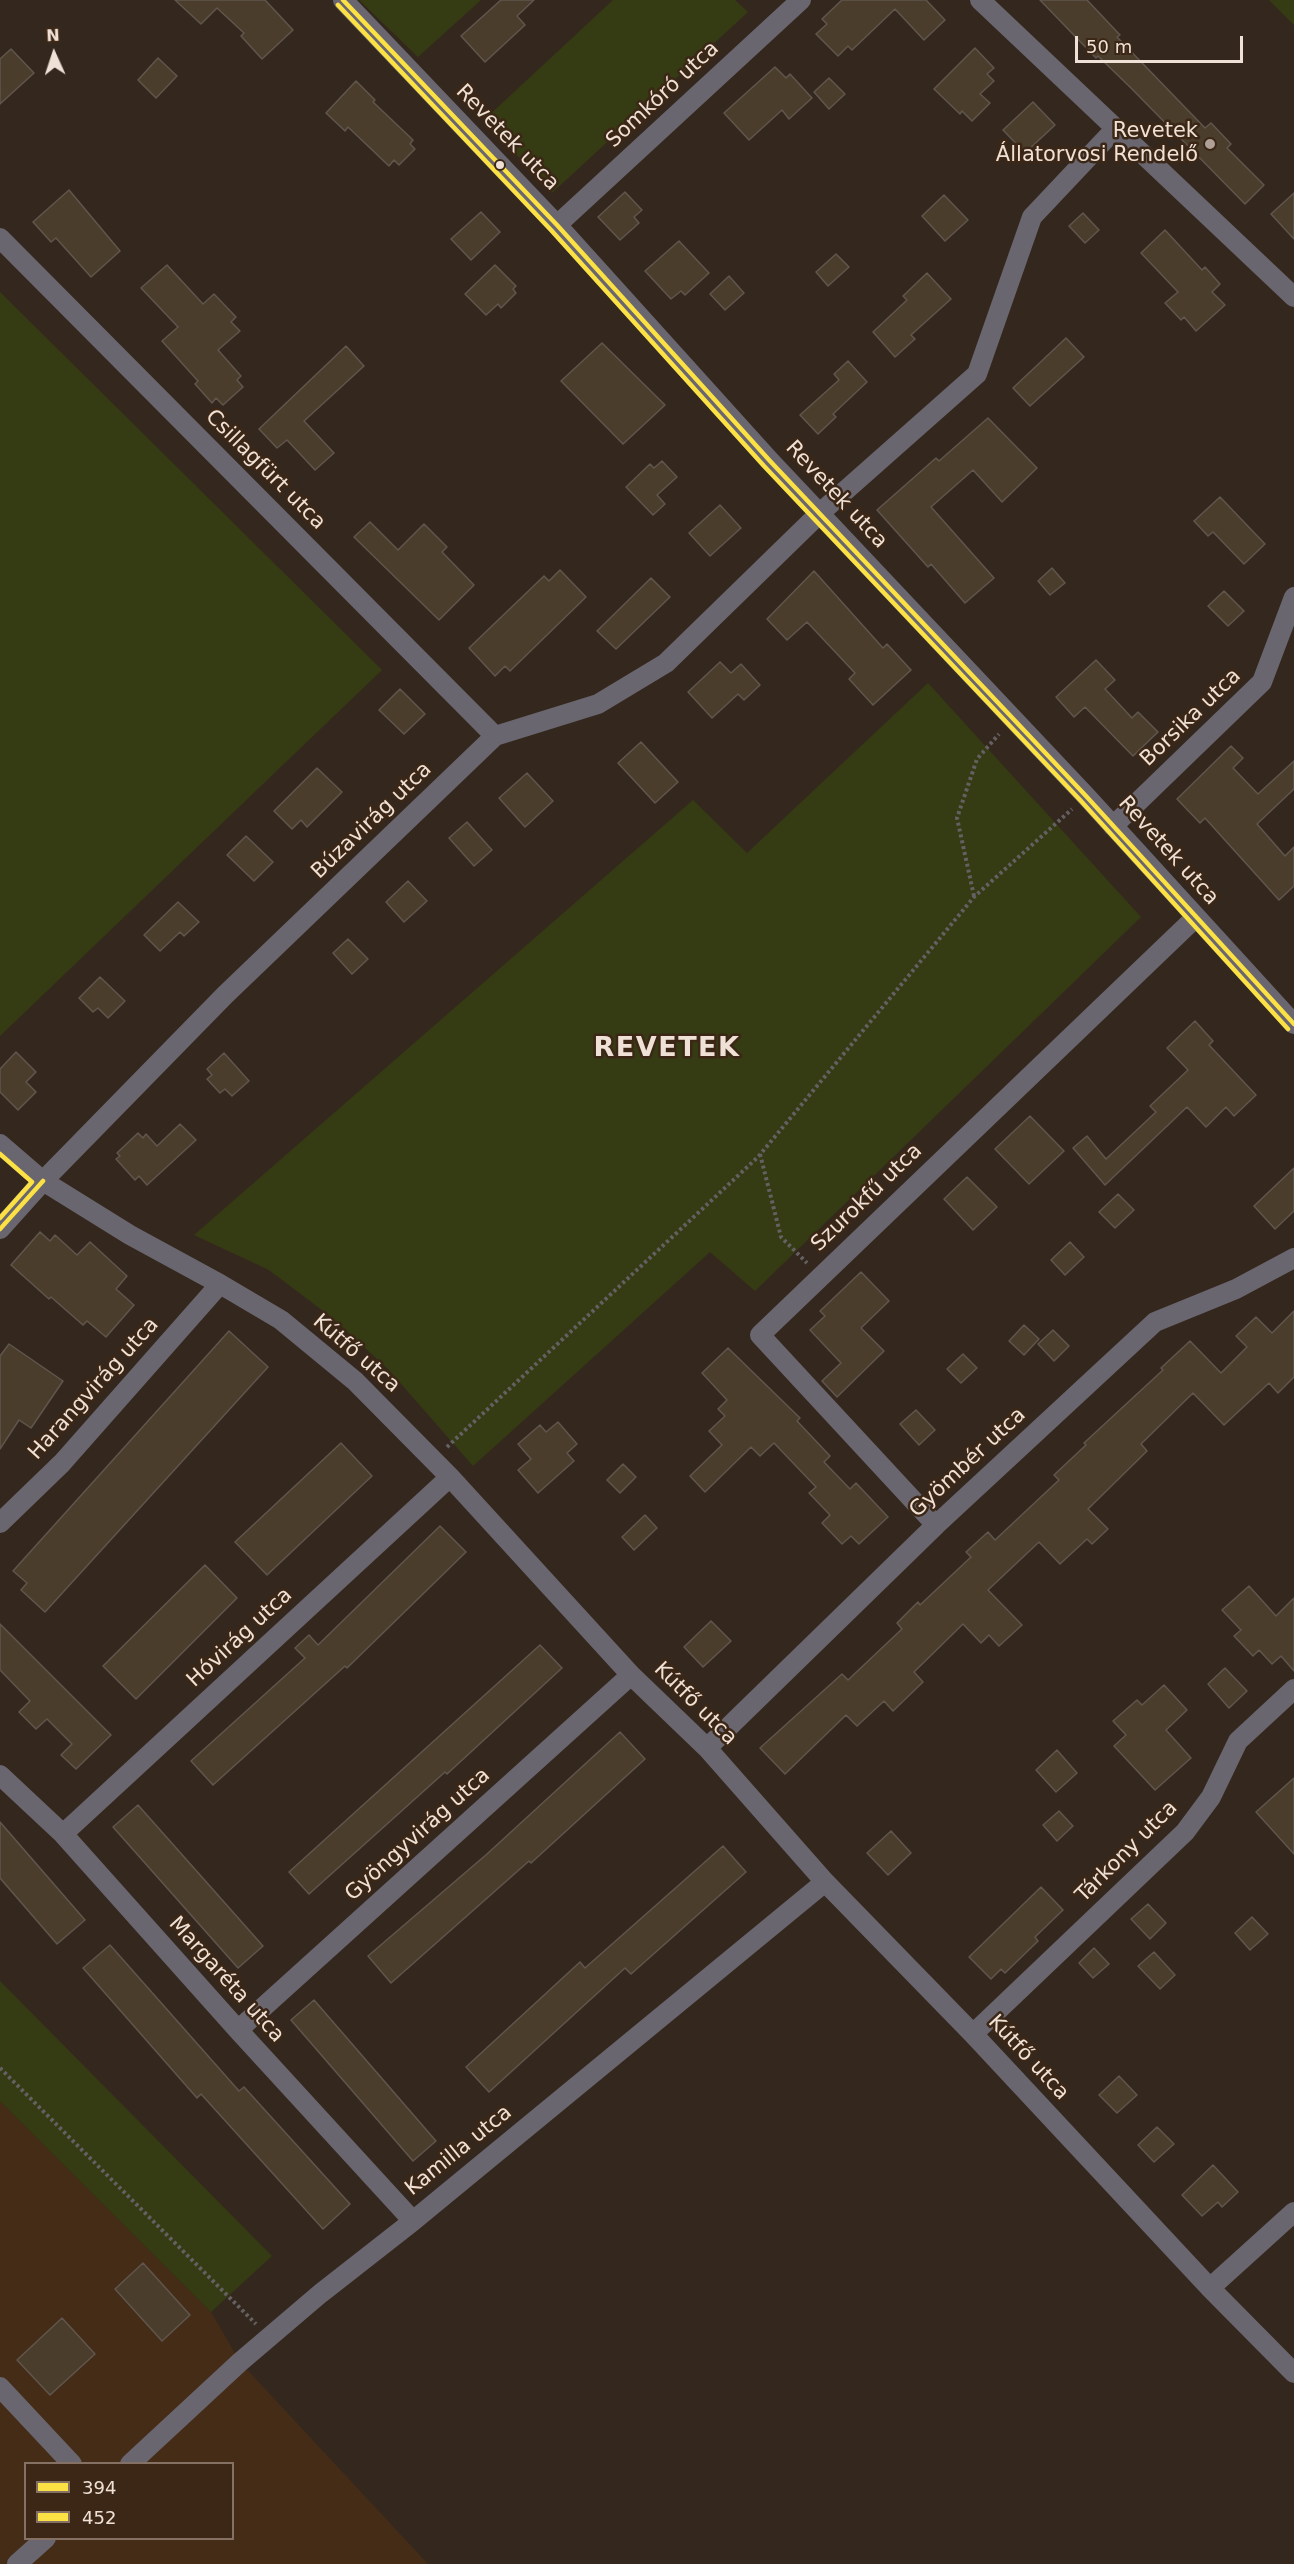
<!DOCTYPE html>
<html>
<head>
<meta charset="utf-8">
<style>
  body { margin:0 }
  #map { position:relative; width:1294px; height:2564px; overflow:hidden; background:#34281e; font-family:"DejaVu Sans",sans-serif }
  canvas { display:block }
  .legend { position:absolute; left:24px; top:2462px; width:210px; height:78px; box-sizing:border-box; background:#3c2716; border:2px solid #847163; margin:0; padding:8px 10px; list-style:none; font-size:18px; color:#efe1d6 }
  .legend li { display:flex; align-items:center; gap:12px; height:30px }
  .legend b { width:30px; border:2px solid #847163 }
  .north { position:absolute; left:24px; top:24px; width:60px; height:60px; -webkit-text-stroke:4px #3c2716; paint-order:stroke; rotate:357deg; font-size:16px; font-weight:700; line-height:24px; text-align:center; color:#efe1d6 }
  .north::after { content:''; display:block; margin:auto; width:21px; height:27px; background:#efe1d6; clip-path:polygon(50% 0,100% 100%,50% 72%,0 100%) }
  .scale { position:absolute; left:1075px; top:36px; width:168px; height:27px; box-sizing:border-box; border:3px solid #efe1d6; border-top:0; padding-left:8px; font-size:18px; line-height:21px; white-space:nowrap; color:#efe1d6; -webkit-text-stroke:4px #3c2716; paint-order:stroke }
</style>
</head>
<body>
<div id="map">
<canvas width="1294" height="2564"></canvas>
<ul class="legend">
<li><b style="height:8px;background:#fbe143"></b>394</li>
<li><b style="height:8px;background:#fbe143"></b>452</li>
</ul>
<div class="north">N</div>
<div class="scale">50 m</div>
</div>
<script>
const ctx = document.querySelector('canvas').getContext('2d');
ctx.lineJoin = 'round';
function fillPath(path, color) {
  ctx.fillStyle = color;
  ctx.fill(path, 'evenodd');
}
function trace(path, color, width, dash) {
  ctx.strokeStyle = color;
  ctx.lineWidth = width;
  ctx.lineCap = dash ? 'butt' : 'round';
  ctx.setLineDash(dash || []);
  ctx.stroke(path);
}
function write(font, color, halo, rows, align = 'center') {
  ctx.font = font + ' "DejaVu Sans",sans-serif';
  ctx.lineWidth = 5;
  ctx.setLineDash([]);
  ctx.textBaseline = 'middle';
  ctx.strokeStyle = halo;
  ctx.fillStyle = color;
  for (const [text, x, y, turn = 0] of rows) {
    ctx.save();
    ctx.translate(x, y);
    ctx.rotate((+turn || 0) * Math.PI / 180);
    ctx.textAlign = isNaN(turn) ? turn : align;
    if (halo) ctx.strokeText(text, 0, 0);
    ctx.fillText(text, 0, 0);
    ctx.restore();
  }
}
const built = new Path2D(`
  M0 2101 211 2312 240 2362 428 2564H0ZM26 2464H232V2538H26Z`);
const green = new Path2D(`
  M359 0H481L418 57Z
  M613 0H735L748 12 552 193 484 120Z
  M1269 0H1294V25Z
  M0 292 382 670 0 1036Z
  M928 683 1141 917 755 1291 710 1252 473 1466 388 1369 331 1317 269 1270 194 1235 693 800 747 853Z
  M0 1981 272 2256 211 2312 0 2101Z`);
const building = new Path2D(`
  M175 0H265L293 30 262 59 241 36 244 33 217 8 201 24Z
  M501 0H534L517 16 525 25 485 62 461 36Z
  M842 0H926L945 20 924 40 895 9 852 50 848 46 838 56 816 34 827 24 822 19Z
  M1040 0H1087L1120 35 1117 37 1205 128 1211 123 1231 144 1227 148 1264 185 1245 204 1131 88 1098 56 1096 58Z
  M975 48 994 68 987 74 994 81 980 94 990 103 972 121 962 111 960 114 934 89Z
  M11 49 34 73 0 104V59Z
  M158 58 177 76 156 98 138 80Z
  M775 67 786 78 790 74 812 98 789 119 782 110 749 140 724 113Z
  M829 78 845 94 829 109 814 92Z
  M356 81 375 100 373 102 413 140 410 144 415 149 399 165 394 160 389 166 348 127 345 131 326 113Z
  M1033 102 1055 125 1025 153 1003 130Z
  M69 190 120 251 91 277 56 238 51 242 33 222Z
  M625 192 642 210 634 217 639 223 620 240 598 217Z
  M1294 193V239L1271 214Z
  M944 195 968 220 945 241 922 216Z
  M481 212 500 232 471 260 451 239Z
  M1083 213 1099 230 1085 243 1069 226Z
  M1165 230 1202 270 1205 267 1220 284 1212 292 1225 305 1196 331 1184 317 1181 320 1165 303 1178 292 1141 253Z
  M679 241 709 273 685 295 681 291 671 299 645 271Z
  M836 254 849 267 828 286 816 272Z
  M167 265 203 304 214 294 236 317 231 322 240 331 218 350 241 376 237 380 243 387 223 405 216 398 212 403 195 384 198 381 162 341 178 327 141 288Z
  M495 265 516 286 513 289 516 293 501 308 498 304 486 315 465 294Z
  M927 273 951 299 911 335 915 339 895 357 873 332 907 300 903 296Z
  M729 276 744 293 725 310 710 294Z
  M1066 338 1084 357 1030 406 1013 388Z
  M602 343 665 405 623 444 561 381Z
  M346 346 364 366 304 421 334 453 315 470 287 440 277 448 259 429Z
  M848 361 867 382 833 414 836 417 818 434 800 415 839 380 834 374Z
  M988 418 1037 468 1002 502 973 470 931 507 994 578 965 603 931 564 928 567 877 510 936 458 939 461Z
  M662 461 677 477 657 495 665 504 653 515 626 487 650 464 654 468Z
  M1220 497 1265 544 1244 564 1213 532 1208 536 1194 521Z
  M720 505 741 528 710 556 689 533Z
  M370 522 398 550 424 524 447 547 442 552 474 585 439 620 354 537Z
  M1052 568 1065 583 1050 595 1038 581Z
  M560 570 586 597 510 671 505 666 495 676 469 648 544 576 549 581Z
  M814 571 883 648 887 644 911 670 873 705 849 679 855 673 807 622 787 640 767 619Z
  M651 578 670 597 616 649 597 631Z
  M1224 591 1244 611 1228 626 1208 606Z
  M1096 660 1115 680 1105 689 1132 718 1138 712 1158 732 1133 756 1085 707 1074 717 1056 697Z
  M720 662 731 673 741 664 760 685 744 700 738 694 712 718 688 692Z
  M400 689 425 714 404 734 379 710Z
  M641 742 678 782 655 803 618 763Z
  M1231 746 1243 758 1233 768 1258 794 1294 761V789L1257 824 1285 856 1294 847V886L1279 900 1205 818 1200 823 1177 799Z
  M317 768 342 792 307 827 301 820 292 829 274 811Z
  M527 773 553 801 525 827 499 798Z
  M467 822 492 850 474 866 449 838Z
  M246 836 273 862 254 881 227 855Z
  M408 881 427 901 404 922 386 902Z
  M178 902 199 922 184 936 180 932 160 951 144 935Z
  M348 939 368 959 352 974 333 953Z
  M100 977 125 1001 108 1018 98 1008 93 1012 79 998Z
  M1195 1021 1213 1041 1209 1045 1256 1095 1234 1116 1226 1107 1206 1127 1187 1107 1105 1185 1073 1148 1087 1136 1106 1159 1156 1112 1150 1106 1188 1070 1167 1048Z
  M16 1052 36 1072 26 1082 36 1092 18 1110 0 1092V1069Z
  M224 1053 249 1081 232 1096 225 1089 220 1093 207 1079 212 1075 207 1069Z
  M1030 1116 1064 1151 1029 1184 995 1149Z
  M180 1124 196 1140 147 1185 139 1176 135 1180 116 1159 120 1156 117 1153 138 1133 143 1138 146 1134 157 1146Z
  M1294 1168V1211L1275 1229 1254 1206Z
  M967 1177 997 1207 973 1230 944 1199Z
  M1118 1194 1134 1210 1115 1228 1099 1212Z
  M40 1232 50 1241 55 1235 77 1255 90 1242 127 1276 116 1289 134 1305 106 1337 87 1321 83 1325 51 1297 49 1299 11 1265Z
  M1070 1242 1084 1257 1065 1275 1051 1260Z
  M861 1272 889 1301 861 1328 884 1351 837 1397 822 1381 841 1363 810 1330 825 1316 820 1311Z
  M1294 1311V1377L1278 1393 1269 1383 1224 1425 1193 1393 1141 1444 1147 1451 1088 1509 1108 1529 1092 1544 1087 1539 1060 1564 1039 1542 988 1590 1022 1625 999 1646 989 1635 981 1643 963 1624 914 1672 923 1682 893 1711 884 1701 857 1726 846 1715 785 1774 760 1748 842 1674 848 1680 902 1629 897 1623 918 1602 920 1605 971 1557 966 1552 988 1532 995 1540 1059 1480 1054 1475 1086 1445 1084 1443 1163 1370 1161 1368 1190 1341 1221 1373 1247 1347 1236 1336 1256 1317 1272 1333Z
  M1024 1325 1039 1339 1024 1355 1009 1341Z
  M1053 1330 1069 1346 1054 1361 1038 1344Z
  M229 1331 268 1367 45 1612 21 1590 27 1583 13 1571Z
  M9 1344 63 1381 31 1428 19 1420 0 1449V1356Z
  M728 1348 800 1418 797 1421 830 1456 824 1462 850 1489 856 1483 888 1517 859 1544 851 1536 842 1544 822 1523 830 1515 809 1493 816 1487 774 1443 760 1456 751 1447 705 1492 690 1476 722 1445 709 1431 725 1416 718 1409 727 1400 702 1373Z
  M963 1354 977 1368 961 1383 947 1369Z
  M916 1410 935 1430 919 1445 900 1424Z
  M558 1422 577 1444 567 1453 574 1461 538 1493 518 1470 531 1459 518 1444 540 1425 546 1432Z
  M341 1443 372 1476 267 1575 235 1542Z
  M623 1464 636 1477 620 1493 607 1480Z
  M645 1515 657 1528 634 1550 622 1537Z
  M440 1526 466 1552 347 1668 345 1666 213 1785 191 1761 305 1658 295 1648 309 1635 318 1645Z
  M205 1565 237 1598 136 1699 103 1666Z
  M1249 1586 1276 1616 1294 1598V1671L1281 1656 1272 1664 1259 1650 1253 1656 1234 1636 1241 1630 1222 1610Z
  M711 1621 731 1641 703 1667 684 1647Z
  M0 1624 111 1735 76 1769 61 1755 72 1744 47 1719 36 1729 19 1712 30 1701 0 1670Z
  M540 1645 562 1668 447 1774 445 1772 309 1894 289 1872Z
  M1225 1668 1247 1691 1229 1708 1208 1684Z
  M1164 1685 1187 1710 1166 1730 1191 1758 1155 1790 1114 1746 1126 1735 1113 1721 1137 1700 1142 1705Z
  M620 1732 645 1759 531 1863 529 1861 391 1983 368 1956 487 1854Z
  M1057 1750 1077 1773 1056 1792 1036 1770Z
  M1294 1778V1854L1256 1812Z
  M138 1805 263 1946 238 1968 113 1827Z
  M1059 1811 1073 1826 1057 1841 1043 1825Z
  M0 1822 85 1920 57 1944 0 1878Z
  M891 1831 911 1853 888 1875 867 1853Z
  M723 1846 746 1872 631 1974 625 1968 489 2092 466 2067 580 1962 585 1968Z
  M1041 1887 1063 1910 1035 1937 1038 1941 1005 1973 1001 1969 991 1979 969 1957Z
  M1148 1904 1166 1923 1150 1939 1131 1919Z
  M1252 1917 1268 1934 1250 1950 1235 1933Z
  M110 1945 239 2091 244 2087 350 2204 323 2229 201 2094 197 2098 83 1968Z
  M1094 1948 1109 1964 1093 1978 1079 1963Z
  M1154 1952 1175 1975 1160 1989 1138 1966Z
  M314 2000 436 2141 413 2161 291 2020Z
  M1119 2076 1137 2095 1117 2113 1099 2095Z
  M1157 2127 1174 2144 1154 2162 1138 2145Z
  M1213 2165 1238 2192 1222 2207 1218 2202 1202 2216 1182 2195Z
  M143 2263 190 2315 162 2341 115 2289Z
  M62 2318 95 2354 50 2395 17 2360Z`);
const path = new Path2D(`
  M974 896 957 818 977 759 999 734
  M760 1154 781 1237 807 1263
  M447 1447 758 1157 974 897 1072 809
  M0 2068 256 2324`);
const street = new Path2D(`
  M343 0 557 225 770 461 1086 796 1294 1024
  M980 0 1294 297
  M557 225 801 0
  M0 238 495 736
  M1113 826 1262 682 1294 597
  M0 1144 43 1181 130 1235 220 1284 281 1320 355 1381 450 1477 631 1675 707 1748 825 1882 973 2034 1210 2288 1294 2373
  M0 1229 43 1181 225 995 495 736 598 704 666 663 820 513 977 374 1032 217 1116 128
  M0 1523 62 1463 220 1284
  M936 1525 760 1335 1195 918
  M707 1748 936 1525 1155 1322 1236 1289 1294 1258
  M0 1775 63 1834 238 2030 413 2221
  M63 1834 450 1477
  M238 2030 631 1675
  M973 2034 1185 1832 1211 1797 1238 1741 1294 1689
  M1210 2288 1294 2212
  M0 2387 72 2464
  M130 2464 240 2362 321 2293 413 2221 825 1882
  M17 2564 46 2538`);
const bus1 = new Path2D(`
  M343 0 557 225 770 461 1086 796 1294 1024
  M0 1229 43 1181`);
const bus2 = new Path2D(`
  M338 5 551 230 764 466 1081 801 1288 1029
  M0 1154 32 1182 0 1218`);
const markers = [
  [1210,144,6,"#aea096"],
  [500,165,5,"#efe1d6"]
];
const streetNames = [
  ["Somkóró utca",663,95,-43],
  ["Revetek utca",507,138,46],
  ["Csillagfürt utca",265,470,45],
  ["Revetek utca",836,495,47],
  ["Borsika utca",1191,718,-44],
  ["Búzavirág utca",372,821,-44],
  ["Revetek utca",1168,851,48],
  ["Szurokfű utca",867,1198,-44],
  ["Kútfő utca",356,1354,41],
  ["Harangvirág utca",94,1389,-48],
  ["Gyömbér utca",968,1463,-43],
  ["Hóvirág utca",240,1638,-43],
  ["Kútfő utca",695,1704,45],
  ["Gyöngyvirág utca",418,1835,-42],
  ["Tárkony utca",1127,1852,-45],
  ["Margaréta utca",226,1980,48],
  ["Kútfő utca",1028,2058,47],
  ["Kamilla utca",459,2151,-39]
];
const poiNames = [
  ["Revetek",1198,132],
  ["Állatorvosi Rendelő",1198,156]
];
const districtNames = [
  ["REVETEK",667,1049]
];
fillPath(built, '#442c17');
fillPath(green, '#353b13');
fillPath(building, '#4b3d2c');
trace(building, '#60564d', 1.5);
trace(path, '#656062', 4, [3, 3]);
trace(street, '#6a666f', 20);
trace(bus1, '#fbe143', 4.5);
trace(bus2, '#fbe143', 4.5);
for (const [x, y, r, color] of markers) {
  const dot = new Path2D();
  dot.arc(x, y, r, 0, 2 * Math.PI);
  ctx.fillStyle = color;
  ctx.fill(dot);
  trace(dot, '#3c2716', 2);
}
write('21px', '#efe1d6', '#3c2716', streetNames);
write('21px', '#efe1d6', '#3c2716', poiNames, 'right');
ctx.letterSpacing = '1.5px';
write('bold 27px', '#efe1d6', '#3c2716', districtNames);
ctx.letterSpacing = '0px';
</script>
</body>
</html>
